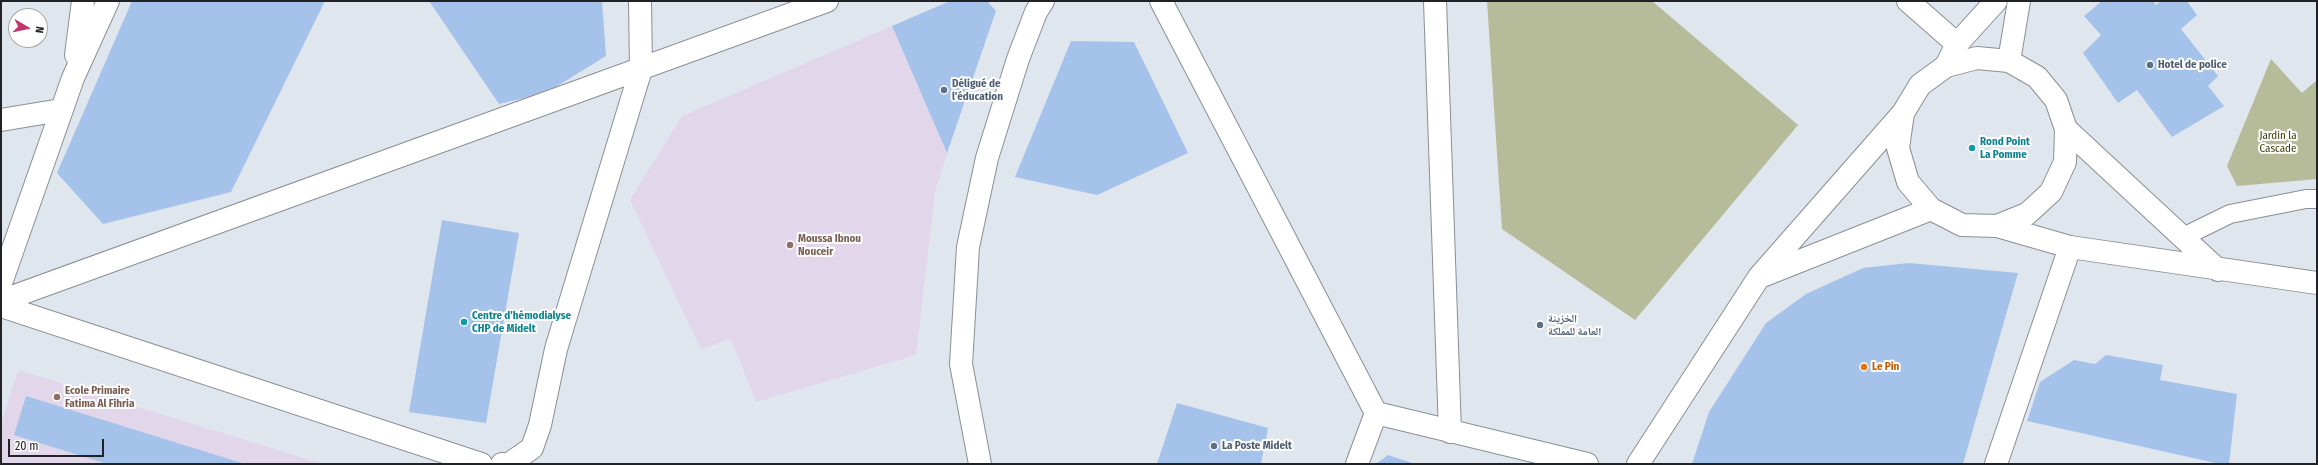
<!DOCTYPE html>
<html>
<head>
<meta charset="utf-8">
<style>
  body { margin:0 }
  #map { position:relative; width:2318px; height:465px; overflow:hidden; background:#e0e6ed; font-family:"Fira Sans Condensed",sans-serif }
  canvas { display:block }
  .frame { position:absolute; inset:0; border:2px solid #202225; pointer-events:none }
  .north { position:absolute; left:8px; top:8px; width:40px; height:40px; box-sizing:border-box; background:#fff; border:1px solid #a6a7a8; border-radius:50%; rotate:99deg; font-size:11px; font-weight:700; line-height:16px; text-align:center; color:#202225 }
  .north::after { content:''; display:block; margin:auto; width:14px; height:18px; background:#bf356d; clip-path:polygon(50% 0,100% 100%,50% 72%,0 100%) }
  .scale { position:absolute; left:8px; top:439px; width:96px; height:18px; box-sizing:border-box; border:2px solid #202225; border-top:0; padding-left:5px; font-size:12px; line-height:14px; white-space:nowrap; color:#202225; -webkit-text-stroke:3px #fff; paint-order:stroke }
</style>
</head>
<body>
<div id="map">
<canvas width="2318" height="465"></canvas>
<div class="frame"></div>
<div class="north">N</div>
<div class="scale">20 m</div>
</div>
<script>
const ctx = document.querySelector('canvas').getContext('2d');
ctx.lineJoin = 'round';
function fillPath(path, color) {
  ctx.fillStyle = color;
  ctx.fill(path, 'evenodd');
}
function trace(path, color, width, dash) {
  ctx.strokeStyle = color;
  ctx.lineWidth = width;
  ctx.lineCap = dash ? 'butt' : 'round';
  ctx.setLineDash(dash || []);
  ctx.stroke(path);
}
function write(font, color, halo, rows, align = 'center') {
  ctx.font = font + ' "Fira Sans Condensed","Noto Naskh Arabic",sans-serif';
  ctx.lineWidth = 4;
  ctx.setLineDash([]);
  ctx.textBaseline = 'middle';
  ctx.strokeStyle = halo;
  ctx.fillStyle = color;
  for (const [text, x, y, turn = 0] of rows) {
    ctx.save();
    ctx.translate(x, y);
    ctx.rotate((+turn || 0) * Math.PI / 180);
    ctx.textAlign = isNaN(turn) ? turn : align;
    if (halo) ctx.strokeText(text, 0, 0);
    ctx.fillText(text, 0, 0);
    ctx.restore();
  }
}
const education = new Path2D(`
  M892 26 947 153 935 192 916 355 756 402 731 339 701 349 630 200 682 116Z
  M18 370 323 464H1V424Z`);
const green = new Path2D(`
  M1487 1H1652L1798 125 1635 320 1502 229Z
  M2271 59 2302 93 2317 80V179L2237 186 2227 166Z`);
const building = new Path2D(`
  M132 1H325L231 192 103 224 57 173Z
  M429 1H602L606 56 546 93 499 104Z
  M950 1H987L996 11 947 153 892 26Z
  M2102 1H2153L2156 5 2161 1H2187L2197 15 2181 29 2218 76 2208 86 2224 106 2172 137 2137 90 2118 103 2083 53 2101 35 2084 16Z
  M1071 41 1134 42 1188 153 1097 195 1015 177Z
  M442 220 519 233 486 423 409 412Z
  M1909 263 2018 273 1963 464H1692L1709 412 1766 323 1806 294 1863 268Z
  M2106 355 2163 365 2160 380 2237 394 2229 464H2220L2027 421 2040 382 2074 360 2095 364Z
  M26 396 245 464H107L14 435Z
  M1177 403 1268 428 1261 464H1157Z
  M1388 455 1415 464H1376Z`);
const lane = new Path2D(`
  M2183 237 2230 214 2306 199H2317`);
const street = new Path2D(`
  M1161 1 1376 413 1357 464
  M1435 1 1450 432
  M1908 1 1957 44
  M76 55 83 1
  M1 120 61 110
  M1 283 73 78 108 1
  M1 301 827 1
  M1 306 481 464
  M1376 413 1587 464
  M502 464H509L532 448 540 425 556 349 641 69 640 1
  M980 464 961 364 968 247 987 158 1018 59 1036 12 1043 1
  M1996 464 2070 247`);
const secondary = new Path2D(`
  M2009 61 2019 1
  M1946 66 1957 44 1996 1`);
const primary = new Path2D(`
  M2066 129 2218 270
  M1997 226 2027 214 2051 192 2065 162 2066 129 2056 100 2037 77 2009 61 1977 58 1946 66 1920 85 1903 113 1898 148 1908 182 1931 209 1962 225 1997 226 2070 247 2317 283
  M1762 276 1931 209
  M1638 464 1759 277 1903 113`);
const markers = [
  [2150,65,4,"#5c6f8a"],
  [944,90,4,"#5c6f8a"],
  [1972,148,4,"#0f9aa8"],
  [790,245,4,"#8d6e63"],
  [464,322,4,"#0f9aa8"],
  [1540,325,4,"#5c6f8a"],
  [1864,367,4,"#e8710a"],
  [57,397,4,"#8d6e63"],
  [1214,446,4,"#5c6f8a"]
];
const serviceNames = [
  ["Hotel de police",2158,65],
  ["Déligué de",952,84],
  ["l'éducation",952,97],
  ["الخزينة",1548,319],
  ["العامة للمملكة",1548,332],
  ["La Poste Midelt",1222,446]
];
const parkNames = [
  ["Jardin la",2278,136],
  ["Cascade",2278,149]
];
const cultureNames = [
  ["Rond Point",1980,142],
  ["La Pomme",1980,155],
  ["Centre d'hémodialyse",472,316],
  ["CHP de Midelt",472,329]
];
const educationNames = [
  ["Moussa Ibnou",798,239],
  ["Nouceir",798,252],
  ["Ecole Primaire",65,391],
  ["Fatima Al Fihria",65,404]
];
const foodNames = [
  ["Le Pin",1872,367]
];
fillPath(education, '#e2d6ea');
fillPath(green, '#b6bb9a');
fillPath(building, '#a4c2ea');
trace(lane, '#8a8f96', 20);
trace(street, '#8a8f96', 24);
trace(secondary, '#8a8f96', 24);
trace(primary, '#8a8f96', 24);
trace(lane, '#fff', 18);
trace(street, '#fff', 22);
trace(secondary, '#fff', 22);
trace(primary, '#fff', 22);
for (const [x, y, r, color] of markers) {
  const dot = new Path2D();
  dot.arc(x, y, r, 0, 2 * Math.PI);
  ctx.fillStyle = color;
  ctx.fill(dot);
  trace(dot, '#fff', 1.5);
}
write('bold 11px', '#4e5e75', '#fff', serviceNames, 'left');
write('11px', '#383d01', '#fff', parkNames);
write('bold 11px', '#0d838f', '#fff', cultureNames, 'left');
write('bold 11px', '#785e54', '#fff', educationNames, 'left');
write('bold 11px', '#c56008', '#fff', foodNames, 'left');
</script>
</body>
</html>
